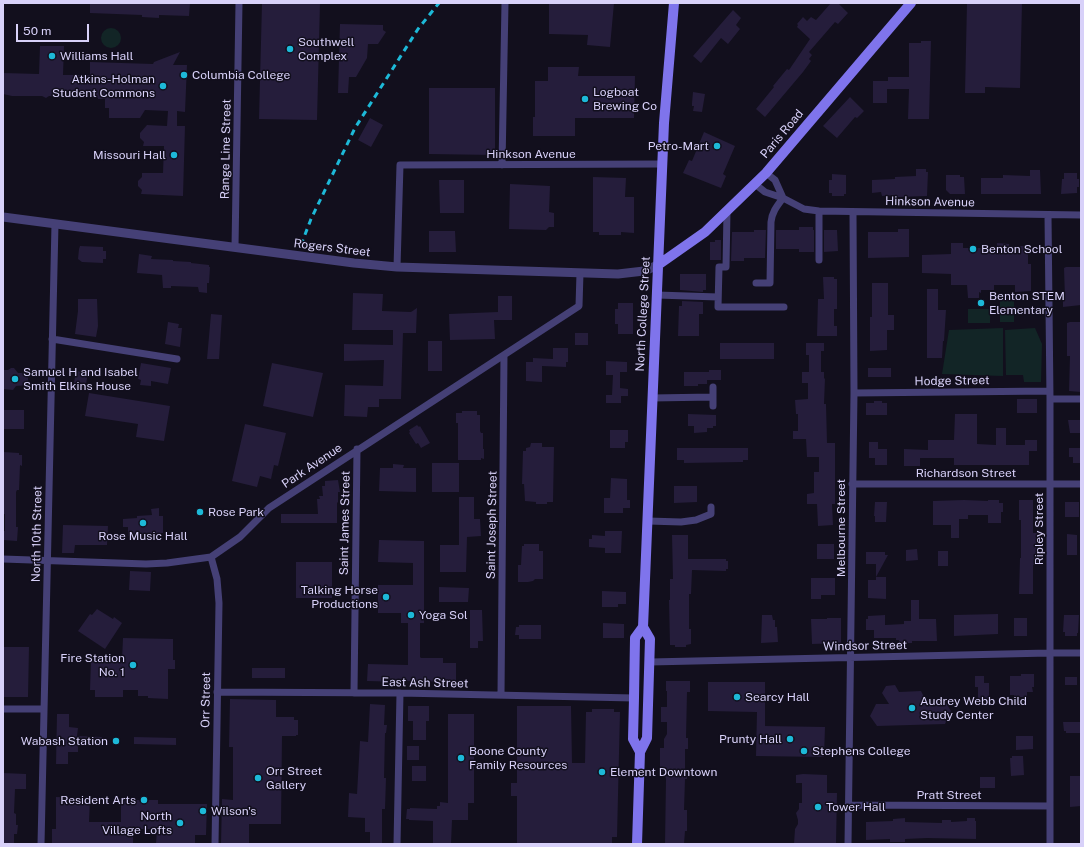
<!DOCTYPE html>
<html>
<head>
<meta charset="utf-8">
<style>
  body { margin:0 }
  #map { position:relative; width:1084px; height:847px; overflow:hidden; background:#120f1d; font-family:"Public Sans",sans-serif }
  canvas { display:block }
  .frame { position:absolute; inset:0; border:4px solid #d8d1f9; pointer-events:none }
  .scale { position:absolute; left:16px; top:24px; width:73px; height:18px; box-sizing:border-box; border:2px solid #d8d1f9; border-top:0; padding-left:5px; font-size:12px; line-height:14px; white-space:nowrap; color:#d8d1f9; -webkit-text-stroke:3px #120f1d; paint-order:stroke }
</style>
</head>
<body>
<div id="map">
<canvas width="1084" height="847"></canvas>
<div class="frame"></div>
<div class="scale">50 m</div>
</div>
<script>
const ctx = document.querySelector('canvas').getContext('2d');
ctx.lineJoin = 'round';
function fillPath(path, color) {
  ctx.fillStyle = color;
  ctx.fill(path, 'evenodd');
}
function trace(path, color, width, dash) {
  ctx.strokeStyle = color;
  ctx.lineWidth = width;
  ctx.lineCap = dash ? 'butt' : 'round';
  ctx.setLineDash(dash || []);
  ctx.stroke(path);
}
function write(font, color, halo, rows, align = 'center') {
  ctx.font = font + ' "Public Sans",sans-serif';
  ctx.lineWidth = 3;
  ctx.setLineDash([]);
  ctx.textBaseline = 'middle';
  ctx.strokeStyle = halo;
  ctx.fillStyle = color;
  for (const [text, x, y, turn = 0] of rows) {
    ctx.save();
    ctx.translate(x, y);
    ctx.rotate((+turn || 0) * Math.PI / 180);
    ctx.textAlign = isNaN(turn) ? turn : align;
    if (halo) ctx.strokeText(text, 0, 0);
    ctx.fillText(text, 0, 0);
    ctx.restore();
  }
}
const green = new Path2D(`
  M101 38a10 10 0 1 1 20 0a10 10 0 1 1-20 0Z
  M1014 300V322H1000V300Z
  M968 309H990V323H968Z
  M1003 328V376L942 374 949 330Z
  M1035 328 1042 344 1041 382H1024L1023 375H1006L1005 330Z`);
const building = new Path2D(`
  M90 3H190L189 16 159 15V18L142 17V15L90 13Z
  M262 3H320L317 120 259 119Z
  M549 3H614L610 47 587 45 588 35 549 34Z
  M831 3H838L848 13 838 24 835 22 809 52 812 55 809 59 811 61 803 72 765 117 756 109 774 87 773 86 787 69 789 70 810 39 797 27 798 25 797 24 803 17 807 21 811 17 816 20Z
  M967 3H1022L1020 88 985 87V93H965Z
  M733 10 741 18 736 25 740 29 728 44 721 38 701 63 693 56Z
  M340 24 383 25V30L386 32 378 44H368L367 58 356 77H349L348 93H338Z
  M921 41H931L929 119H908L909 89H887V103H873V81H888V77H909V43H921Z
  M40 46H64L63 75H90V62L153 64 154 62 180 52 173 65H187L185 112 177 111V126H185L183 196 141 194 142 190 138 186V181L142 177V173H163L164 146H143L144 142 140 138V133L147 125 167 126 168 111 145 110 140 118H109V108H105V99H98V98L49 96 46 98 42 96H12L3 94V73L39 74Z
  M548 67H579L578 76H635L634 118H575V136H533V117H535V81H548Z
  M429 88H495V155L429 154Z
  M693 92 705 94 702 112 693 111 694 106H692V103Z
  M850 97 864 111 857 118 855 117 837 138 823 126Z
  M370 118 383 125 371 147 358 140Z
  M704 132 735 146 723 174 726 176 721 188 683 173 689 160 692 161Z
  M916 169H926V172H928L927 196 897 197V195L882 196 881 192 872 193V180L895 179V177L916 176Z
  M1030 170H1040L1041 194H981V178H1003V175L1030 176Z
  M1064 173H1077V179H1079V187H1077V193L1061 194 1062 179H1064Z
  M832 174 846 175V194H844V196H832V193H829V180H832Z
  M946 175H960V177H964L965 194H950L946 190Z
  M593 177 626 178 625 197H634V233L621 232V235H599V232H593Z
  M439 180H464V213H440Z
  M510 184 550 186 549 212 554 213V227H549L546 230 509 229Z
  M799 227H813V230H814V252H799V249H776V230H799Z
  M898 229H909V257L868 258V232H898Z
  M754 230H766L765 258H744V261H731L732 232H754Z
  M824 230H837L838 251 824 252Z
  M429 231H455L456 252H429Z
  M715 240H721V260H710V242H715Z
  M951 243H963V248H997V243L1009 244V246H1028V264H1031V291L1015 292V285H994V290H981V293L979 292V298H968L967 285H951V274L922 273V255L951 254Z
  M80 246 103 247V251H106V259H103V263L82 262 78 259 79 249Z
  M139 254 152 256 151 259 173 260V261L191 262V263L209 265V267H210L209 283H207V293L199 292 198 287 171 286V288H163L162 275 137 273Z
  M1066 267H1081V305L1063 307V299H1065L1064 268Z
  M680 274H706V290H703V292L680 290Z
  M823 277H834V279H837V309H834V326H837V336H817L818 299H824Z
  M872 283H888V315H894V330H887V350L870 351V317H872Z
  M927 289H938V310H946L944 341H943L942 358H927Z
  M353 293 383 294 382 311 411 312 417 308 416 333H403L401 399H379V407H368L367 417 344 416 345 385 383 386 384 360 344 361V344L393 345V330H352Z
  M498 296H512V320H494L495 339 450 340 449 314 498 312Z
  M78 299H97L98 326 96 337 75 334 78 311Z
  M682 301 703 302V314H699V336H678L679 306H682Z
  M618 303H633V334H618V324H615V309H618Z
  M211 314 222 315 219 359H207Z
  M168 322 179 324 178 328H182L180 347 165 344Z
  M1070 322H1081V392L1069 391 1070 356H1067V323Z
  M575 333H588V345H575Z
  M428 341H442V371H428Z
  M720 343H774V359H720Z
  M806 343H824V351H821V372H824V379L825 378 824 404H826L827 443H835V504H832L833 525 818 526 817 504H807V494L814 493V472H819V457H807L806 439H793V431H798V414H796L795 400 808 399V383H802V372H809V355H806Z
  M553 348H568V362H566V367L542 366V382L526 381V362H533V358L553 359Z
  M606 361 627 362V372H620V388L628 389V396H621V403H606V395H612L613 375H606Z
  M141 363 171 368 168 384 151 381V386L140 385 141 380 138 379Z
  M272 363 323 373 313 417 263 406Z
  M11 368H14L18 373H28V385L16 386 13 390 3 389V370H8Z
  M868 368H891V377H868Z
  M709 370H721V380H707V384H698V386H684V372H709Z
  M76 371 88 373 86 384 74 383Z
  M89 393 170 406 164 441 136 437 138 424 85 416Z
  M1017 399H1037V413H1017Z
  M874 401H882V403H887V415H866V403H874Z
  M3 410H24V429H3Z
  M462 411H477V415H480V431L481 433H483V449H484V459L481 458V460H458V423H456V413H462Z
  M688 414 716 415V426H713V428H707V432L694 433V426H688Z
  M955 414H977V444L996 445V428H1006V445H1025V440H1037V451H1029V465H954V458H920V466H904V449L928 450V440H954Z
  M1068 420H1081V433H1070Z
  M245 424 286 433 278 466 274 465 271 479 260 476 257 487 232 481Z
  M417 425 419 427 420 426 430 443 421 448 418 443 416 444 409 433 410 432 409 430Z
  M610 430H628V442H625V448H610Z
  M869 442H878V449H887V465H875V458H869Z
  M531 443H542V447H554L553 502H547V504H536V502L525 501 524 484H522L523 451H526V448L530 447Z
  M677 448H748V460H743V462L684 463V460H677Z
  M1069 448H1081V463H1073V457H1069Z
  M3 452 19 453V455H22V466L20 465 19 490H17L16 492V527H18L17 541 3 540V531H5V514H3Z
  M432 463H459V492H432Z
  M393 464 404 465 403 468H416V492L379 491 380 468H393Z
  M611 478 627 479V500H630V508H623V513H604V498H610Z
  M338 480 340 492H338V502L337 503V523H281V514H318L317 499H320L319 496H323L322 486H325V481Z
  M674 486H697V502L674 503Z
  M459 497H474V519H480L481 536 467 537 466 572H440V545H459Z
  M964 500 988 501V500H999V503H1003V512H1001V523H988V515H968V519H959V538H951V525H933V501Z
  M1019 500H1033V533H1039V541H1036V557H1039V565H1033V594H1019L1020 558H1021V520H1019Z
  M875 502H887L886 522H875V516H874Z
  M1065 502H1079V517H1065Z
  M159 508V516H163V533H159V536H152V533H151V536H128V527H123V519L137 518V516L152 515 151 509Z
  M63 525 108 526 107 545H75L74 553H62Z
  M605 531H622L621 553H605V548L589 547V539H592V535L605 536Z
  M1067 534 1077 535V555H1067Z
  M672 535H688V559H726V561H728V569H726V571L692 570 691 594H689V629H691V644L686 645V647H675V645H670L669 600H670V579H673Z
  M379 540 424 541V623H420V657L421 658H443V663H456V682L404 681V682L367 681 368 664 408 665V623H401V613H378V585H413V563L378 562Z
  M524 544H539V551H543V579H535L533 581 528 582H518V565H521L522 546H524Z
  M817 544H834V559H817Z
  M917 549 918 560 906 561V550Z
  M938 551H948V566H938Z
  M866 552H885V555H888L876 577H886V599L868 598V580H876V564H866Z
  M296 562H332V598H296Z
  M130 571 151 572 150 591 129 590Z
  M811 578H835V595H821V599H811Z
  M439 587 469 588 468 602H439Z
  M602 591 626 592V604H618V607H602Z
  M911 600H919V619H936L937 641H912V643H899V640H896V638H874V630H866V619H868V616L885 615V625L904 624V621H911Z
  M97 609 113 619 114 617 122 623 105 649 78 631 90 614 92 615Z
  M470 610H482L483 641H478V648H470Z
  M998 614V634L954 636V615Z
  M762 615H772L773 620H775V627H777L778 642 761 643Z
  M1064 615H1079L1078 633H1077V636H1065V632H1063Z
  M827 618H841V643L812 644 811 619H827Z
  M1014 618H1027V636H1014Z
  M603 623 624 624V638H603Z
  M519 625H541V639H519V635H515L516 627H519Z
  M123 638 173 639V660H175V669H168V699L148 698V696H138V690H123V697H95V690H90L91 660 123 661 122 660Z
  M3 647H29L28 697H3Z
  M252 668H285V678H252Z
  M1021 674H1034V687H1032L1033 692H1027V697H1014V695H1010V676H1021Z
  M975 676H984V683H989V699H978V687H975Z
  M1065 677H1077V685H1065Z
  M666 681H690V692H687L686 738H688V749H685V771H687V779H685L684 810H687V831H685L684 844H665L666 779 664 772H660V748H664V739L667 734V722H661V707H667V691H666Z
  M708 682H765V726L825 727 824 757 756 756 757 712 708 711Z
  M895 685 899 692 921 691 925 699 944 700 951 711 945 724 877 726 870 716 876 704H889L882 693 886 686Z
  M230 699 276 700V717H294V720H298V735H296V736H282L281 824H249V844H221L222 799 233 800V747H229Z
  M370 704 385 705 384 725H387L386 733H385L384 778H386L385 809H382V844H370V832H365V818L348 817 349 793 357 794 360 741 368 742Z
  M408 706H429V721H426V740H413V721H408Z
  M517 706H571L572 763H585L586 712H592V709H614V712H620L617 837H612V844H517V796H511V783H517Z
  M57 714H69V727L78 728 77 736 102 737V744H78V752H68V764H56Z
  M448 714H474V803H468V820H452L451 844H433V821L409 820V819H406L407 809H410V808L437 809V806H440V802L448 803Z
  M1063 722H1081V733H1066V731H1064Z
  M1016 736H1033V749L1016 750Z
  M134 737 176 738V745L134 744Z
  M407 746H419V760H407Z
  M1012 756H1023L1024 775 1011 776 1010 758H1012Z
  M412 766H426V781H412Z
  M3 773 26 774V789H15L14 813 16 814V825H18L17 834H14V844H3Z
  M803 774 827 775V793H837L836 844H794L795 829 798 824V820L796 813 799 809V803H802V783H796V775Z
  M1070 776H1081V806L1070 807Z
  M980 777H995V788H980Z
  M56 797 90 798 89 822H121V800H158V804H207L206 835H195V844H156L157 829H133V844H52V829H56Z
  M905 818V822L942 823V820H951V822L967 821V818H975V821H976V839L927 838 905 839V842H890V839L866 840V822L893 821V819Z`);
const minor = new Path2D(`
  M502 165 505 3
  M766 173 775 180 783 198 804 209 819 211 1081 215
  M755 184 765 192 783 198C777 206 772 212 771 222L770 283H756
  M727 211 726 267H719L718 307H784
  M1048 215 1050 399V844
  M235 247 239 3
  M819 260V211
  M397 267 400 165 662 164
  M657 295 718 297
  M52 339 177 359
  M713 387V406
  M854 393 1050 391
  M652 398 713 397
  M1050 399H1081
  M852 484H1081
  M648 521 681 522 696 520 711 514V507
  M211 557 217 579 219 603 215 844
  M3 559 146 564 167 563 211 557 240 537 269 508 579 306 580 273
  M650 662 1049 653H1081
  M217 692 400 693 634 698
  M354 693 357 449
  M501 695 504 355
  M3 709H44
  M848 805 1050 806
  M41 844 55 224
  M397 844 400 693
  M848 844 854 393 853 212`);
const tertiary = new Path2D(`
  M3 217 354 263 397 267 618 274 644 271 658 265`);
const secondary = new Path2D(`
  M658 265 705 232 766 173 911 3
  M640 752 633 739 634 698 635 638 643 627
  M637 844 640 752 647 738 650 639 643 627 664 123 674 3`);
const rail = new Path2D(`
  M301 245 311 219 355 128 418 29 439 3`);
const markers = [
  [290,49,4,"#1db9d8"],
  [52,56,4,"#1db9d8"],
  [184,75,4,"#1db9d8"],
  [163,86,4,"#1db9d8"],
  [585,99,4,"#1db9d8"],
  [717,146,4,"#1db9d8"],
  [174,155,4,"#1db9d8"],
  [973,249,4,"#1db9d8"],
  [981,303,4,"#1db9d8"],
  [15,379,4,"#1db9d8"],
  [200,512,4,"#1db9d8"],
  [143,523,4,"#1db9d8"],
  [386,597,4,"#1db9d8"],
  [411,615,4,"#1db9d8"],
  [133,665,4,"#1db9d8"],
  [737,697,4,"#1db9d8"],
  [912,708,4,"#1db9d8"],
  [790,739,4,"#1db9d8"],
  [116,741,4,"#1db9d8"],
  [804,751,4,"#1db9d8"],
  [461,758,4,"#1db9d8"],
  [602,772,4,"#1db9d8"],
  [258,778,4,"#1db9d8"],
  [144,800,4,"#1db9d8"],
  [818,807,4,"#1db9d8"],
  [203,811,4,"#1db9d8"],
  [180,823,4,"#1db9d8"]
];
const poiNames = [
  ["Southwell",298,42],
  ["Complex",298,56],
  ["Williams Hall",60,56],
  ["Columbia College",192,75],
  ["Atkins-Holman",155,79,"right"],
  ["Student Commons",155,93,"right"],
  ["Logboat",593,92],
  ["Brewing Co",593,106],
  ["Petro-Mart",709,146,"right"],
  ["Missouri Hall",166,155,"right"],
  ["Benton School",981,249],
  ["Benton STEM",989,296],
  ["Elementary",989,310],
  ["Samuel H and Isabel",23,372],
  ["Smith Elkins House",23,386],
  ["Rose Park",208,512],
  ["Rose Music Hall",143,536,"center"],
  ["Talking Horse",378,590,"right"],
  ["Productions",378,604,"right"],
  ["Yoga Sol",419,615],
  ["Fire Station",125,658,"right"],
  ["No. 1",125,672,"right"],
  ["Searcy Hall",745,697],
  ["Audrey Webb Child",920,701],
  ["Study Center",920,715],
  ["Prunty Hall",782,739,"right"],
  ["Wabash Station",108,741,"right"],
  ["Boone County",469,751],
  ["Family Resources",469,765],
  ["Stephens College",812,751],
  ["Orr Street",266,771],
  ["Gallery",266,785],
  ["Element Downtown",610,772],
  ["Resident Arts",136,800,"right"],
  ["Tower Hall",826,807],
  ["Wilson's",211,811],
  ["North",172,816,"right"],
  ["Village Lofts",172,830,"right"]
];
const streetNames = [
  ["Paris Road",782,134,-50],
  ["Range Line Street",226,149,-89],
  ["Hinkson Avenue",531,154],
  ["Hinkson Avenue",930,202,1],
  ["Rogers Street",332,248,7],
  ["North College Street",643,314,-87],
  ["Hodge Street",952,381,-1],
  ["Park Avenue",312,466,-34],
  ["Richardson Street",966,473],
  ["Saint James Street",345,523,-89],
  ["Saint Joseph Street",492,525,-89],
  ["Melbourne Street",841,528,-90],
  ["Ripley Street",1039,529,-90],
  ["North 10th Street",37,534,-89],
  ["Windsor Street",865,646,-1],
  ["East Ash Street",425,683,1],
  ["Orr Street",206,700,-89],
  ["Pratt Street",949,795]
];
fillPath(green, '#122526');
fillPath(building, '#251d3b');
trace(minor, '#454076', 7);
trace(tertiary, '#454076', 9);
trace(secondary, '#7f74ec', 10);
trace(rail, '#1db9d8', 3, [6, 5]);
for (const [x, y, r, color] of markers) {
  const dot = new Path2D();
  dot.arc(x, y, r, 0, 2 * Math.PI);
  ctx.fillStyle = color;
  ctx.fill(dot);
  trace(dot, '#120f1d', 1.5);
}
write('12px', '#d8d1f9', '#120f1d', poiNames, 'left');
write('12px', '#d8d1f9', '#120f1d', streetNames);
</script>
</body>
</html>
